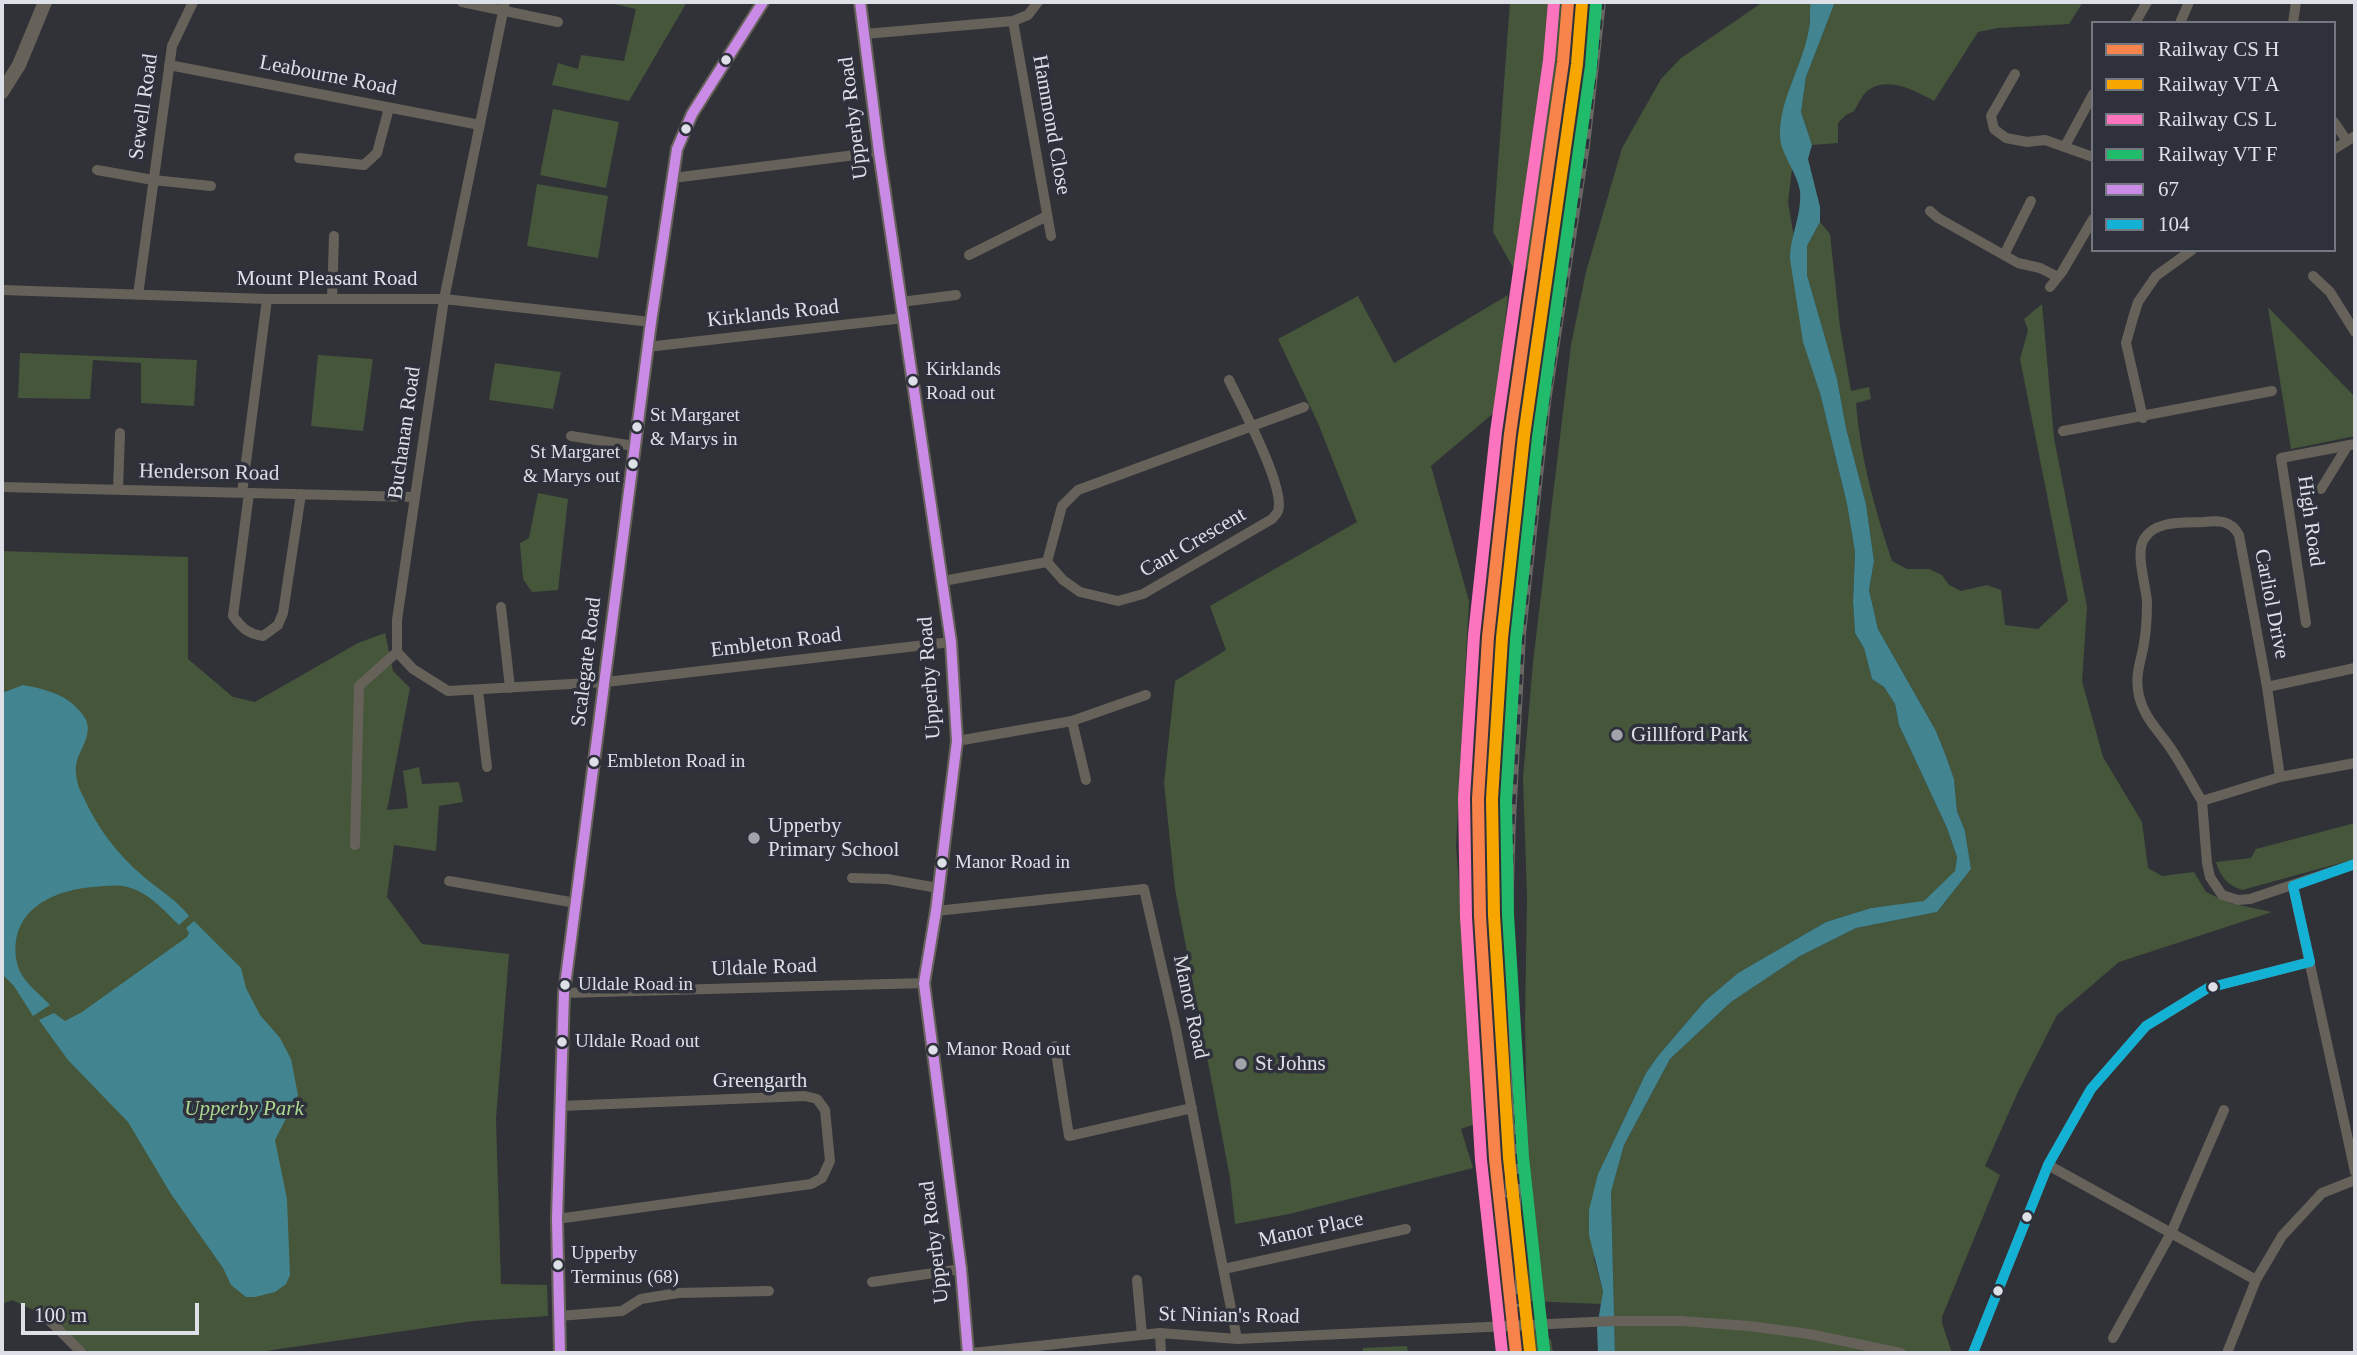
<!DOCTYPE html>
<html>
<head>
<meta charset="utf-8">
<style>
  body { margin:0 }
  #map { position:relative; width:2357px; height:1355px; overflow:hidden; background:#313238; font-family:"Times New Roman",serif }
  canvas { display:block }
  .frame { position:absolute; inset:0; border:4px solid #dee0e7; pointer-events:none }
  .legend { position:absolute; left:2091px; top:21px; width:245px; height:231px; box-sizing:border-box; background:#2e303b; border:2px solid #747680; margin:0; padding:9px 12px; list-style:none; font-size:21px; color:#dee0e7 }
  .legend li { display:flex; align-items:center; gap:14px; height:35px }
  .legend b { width:35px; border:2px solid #747680 }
  .scale { position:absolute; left:21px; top:1303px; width:178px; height:32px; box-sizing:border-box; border:4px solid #dee0e7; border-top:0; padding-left:9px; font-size:21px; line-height:24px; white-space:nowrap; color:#dee0e7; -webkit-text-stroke:5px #2e303b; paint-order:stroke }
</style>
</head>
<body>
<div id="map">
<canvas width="2357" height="1355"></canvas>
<div class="frame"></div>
<ul class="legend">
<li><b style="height:9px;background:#f8844c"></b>Railway CS H</li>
<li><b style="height:9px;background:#f7a600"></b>Railway VT A</li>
<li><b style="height:9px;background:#fc73be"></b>Railway CS L</li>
<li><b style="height:9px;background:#20bc6c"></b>Railway VT F</li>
<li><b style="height:9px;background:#ca8be6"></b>67</li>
<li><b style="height:9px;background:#13b2d5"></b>104</li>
</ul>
<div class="scale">100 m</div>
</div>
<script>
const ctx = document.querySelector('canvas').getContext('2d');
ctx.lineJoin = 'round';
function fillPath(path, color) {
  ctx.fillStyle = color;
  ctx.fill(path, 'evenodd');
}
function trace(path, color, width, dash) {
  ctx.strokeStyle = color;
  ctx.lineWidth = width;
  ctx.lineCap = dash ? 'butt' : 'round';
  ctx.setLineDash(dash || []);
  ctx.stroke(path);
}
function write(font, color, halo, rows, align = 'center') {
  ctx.font = font + ' "Times New Roman",serif';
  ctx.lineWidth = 7;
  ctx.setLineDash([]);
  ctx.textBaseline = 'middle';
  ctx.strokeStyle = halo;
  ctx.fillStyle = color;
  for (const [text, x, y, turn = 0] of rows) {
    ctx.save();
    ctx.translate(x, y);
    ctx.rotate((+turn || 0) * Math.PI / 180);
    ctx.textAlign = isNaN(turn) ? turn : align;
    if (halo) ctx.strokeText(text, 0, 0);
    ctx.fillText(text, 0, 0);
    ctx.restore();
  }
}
const green = new Path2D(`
  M605 2H687L629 101 552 85 558 63 578 69 581 55 624 61 636 9Z
  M1510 2H1565L1529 266 1519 278 1493 232Z
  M1763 2H1812L1788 202 1820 393 1847 504 1855 552 1853 602 1855 633 1864 648 1872 679 1884 687 1895 704 1899 725 1947 828 1957 857 1955 872 1924 902 1871 908 1826 922 1738 973 1705 1001 1658 1056 1646 1073 1598 1174 1594 1259 1603 1291 1601 1304 1528 1301 1529 1239 1525 1020 1527 897 1523 778 1533 662 1571 345 1586 272 1622 148 1661 79 1681 58Z
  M1835 2H2083L2069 24 1998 28 1978 32 1934 101C1914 90 1886 75 1866 92 1861 97 1858 105 1854 111L1846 115 1838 123V143L1812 145 1801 112 1806 77Z
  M553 109 619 122 606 188 540 175Z
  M537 184 608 196 598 258 527 246Z
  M1820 222 1830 234 1840 327 1851 391 1869 387 1871 399 1856 403C1860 457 1875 510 1892 561L1907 569H1929L1942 575 1949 585 1961 591 1987 585 2001 590 2005 625 2038 629 2068 601 2020 359 2028 330 2024 319 2042 304 2054 438 2087 607 2082 681 2103 757 2142 822 2148 868 2162 876 2194 872 2206 892 2229 903 2272 912 2119 962 2057 1015 2018 1092 1985 1166 2000 1175 1942 1317V1323L1952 1353H1615L1611 1192 1624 1145 1670 1059 1731 1002 1800 956 1856 928 1937 912 1971 869 1965 831 1957 811 1954 779 1946 756 1936 731 1878 629 1869 590 1874 561 1866 504 1846 428 1837 379 1807 275V246Z
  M1508 295 1496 411 1431 466 1469 601 1456 846 1478 1123 1461 1129 1473 1168 1289 1214 1235 1224 1230 1178 1175 889 1164 783 1175 681 1226 650 1210 606 1357 522 1318 423 1278 339 1358 296 1394 363Z
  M2268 307 2355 397V436L2291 449Z
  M20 353 197 360 194 406 141 403V363L93 360 90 399 18 398Z
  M318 355 373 359 363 431 311 426Z
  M495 363 561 372 553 409 489 400Z
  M538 493 568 499 558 590 532 592 523 579 520 543 529 538Z
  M2 551 188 557V659L233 697 255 702 358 643 385 633 393 671 410 688 387 810 408 808 403 771 419 767 422 784 459 782 463 802 439 806 436 851 394 845 387 897 422 944 509 954 496 1119 501 1284 547 1285 548 1316 473 1321 252 1353H90L44 1315 12 1300 2 1304Z
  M2355 823V859L2242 890C2226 884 2221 877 2216 862L2251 858 2256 849Z
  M1525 1329H1534L1551 1340 1553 1353H1528Z
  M1407 1346 1408 1353H1363V1348Z`);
const water = new Path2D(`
  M1811 2H1835L1806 77 1801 112 1812 145 1808 159 1820 207V222L1807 246V275L1837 379 1846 428 1866 504 1874 561 1869 590 1878 629 1936 731 1946 756 1954 779 1957 811 1965 831 1971 869 1937 912 1856 928 1800 956 1731 1002 1670 1059 1624 1145 1611 1192 1615 1353H1598L1597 1328 1603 1291 1589 1235V1210L1598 1174 1646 1073 1658 1056 1705 1001 1738 973 1826 922 1871 908 1924 901 1955 871 1957 857 1947 828 1899 725 1895 704 1884 687 1872 679 1864 648 1855 633 1853 602 1855 552 1847 504 1820 393 1803 342 1790 259C1790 236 1802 215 1800 191 1797 172 1780 153 1780 136 1779 99 1804 64 1809 28 1811 19 1809 11 1811 2Z
  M23 685C48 690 67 694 83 715 96 733 79 748 76 765 75 776 78 787 83 796 97 828 118 855 144 877 159 890 177 900 189 916L179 925C165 911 147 891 127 887 117 884 105 886 94 887 52 890 7 911 17 963 21 981 38 992 50 1005L33 1016 14 986 2 974V693Z
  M194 921 241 968 246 988 260 1015 280 1038 291 1059 298 1095 275 1140 287 1199 290 1275 286 1284 275 1292 255 1297H246L231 1285 223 1268 171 1194 128 1122 68 1060 39 1020 54 1013 65 1021 82 1012 187 937 189 933 186 928Z`);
const minor = new Path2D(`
  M462 2 558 22
  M505 2 444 299 397 620V652L413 669 448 691 606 682 951 642
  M1013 21 1051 236
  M2135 23 2147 2
  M2180 23 2189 2
  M2293 23 2296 2
  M865 34 1013 21 1028 15 1038 2
  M169 65 480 125
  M2015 74 1991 116 1994 129 2006 138 2027 142 2045 140 2093 157
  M2334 122 2347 141
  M2065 146 2093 94
  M2334 149 2355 136
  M299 158 364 165 377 153 389 108
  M97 170 153 180 211 186
  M673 178 879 152
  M1930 211 1938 218 2018 263 2040 268 2058 277
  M969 255 1047 216
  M2004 255 2031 201
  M2313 276 2330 292 2355 332
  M2050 287 2062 272 2093 219
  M2 290 267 299H444L651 322
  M138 295 172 46 193 2
  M332 299 334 236
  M901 302 956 295
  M647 347 904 318
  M2143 418 2126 343 2133 318 2138 302 2156 276 2192 250
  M2063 431 2272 391
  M571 436 634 446
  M2 487 415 497
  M2321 489 2348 445
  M118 490 120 433
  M242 493 267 299
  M249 493 233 616C242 628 248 634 263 636L278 625 283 613 301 494
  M1047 562 1063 580 1080 592 1118 601 1143 594 1272 519C1274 516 1277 514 1278 511 1286 488 1240 403 1229 380
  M1047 562 1062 506 1078 490 1304 407
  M943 581 1047 562
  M501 607 510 688
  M2306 623 2281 458 2355 444
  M2267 687 2355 668
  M478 690 487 767
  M1072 721 1086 780
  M957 741 1072 721 1146 695
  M2280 777 2267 687 2239 535C2231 520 2218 520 2203 522 2184 523 2155 520 2144 539 2135 553 2146 585 2147 602 2147 617 2146 634 2143 649 2139 667 2135 678 2139 696 2144 717 2157 729 2169 746 2181 763 2191 783 2202 801L2280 777 2355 763
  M2202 801 2207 863 2210 877 2222 895 2238 900 2250 899 2355 864
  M355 845 359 686 397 652
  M852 878 887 879 938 888
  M449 881 576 903
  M2293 886 2355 1172
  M936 911 1144 889 1176 1029 1237 1339
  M564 993 924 983
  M1055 1046 1069 1136 1192 1108
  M2048 1165 2256 1280
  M557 1219 811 1184 822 1178 830 1161 825 1110 817 1099 805 1096 561 1106
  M1224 1269 1406 1229
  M1137 1280 1142 1335
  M872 1282 961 1269
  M44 1315 82 1353
  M559 1316 622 1311 641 1299 678 1293 769 1291
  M1160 1333 1161 1353
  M2113 1338 2171 1233 2224 1110
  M972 1353 1160 1333 1237 1339 1612 1321H1681L1749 1326 1809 1334 1901 1353
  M1973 1353 2048 1165 2091 1089 2146 1026 2208 988 2310 962
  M2227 1353 2256 1280 2282 1236 2322 1193 2355 1180`);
const tertiary = new Path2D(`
  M860 2 879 152 951 642 957 741 936 911 924 983 961 1269 968 1353
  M2 92 19 65 45 2
  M560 1353 557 1219 564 993 651 322 677 149 692 114 763 2`);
const rail = new Path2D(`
  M1508 1195V1151
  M1518 1304V1168L1510 997V919L1513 819 1523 634 1548 402 1587 146 1603 2`);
const bus1 = new Path2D(`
  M860 2 879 152 951 642 957 741 936 911 924 983 961 1269 968 1353
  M560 1353 557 1219 564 993 651 322 677 149 692 114 763 2`);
const bus2 = new Path2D(`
  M2293 886 2310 962
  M2293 886 2355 864
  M1973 1353 2048 1165 2091 1089 2146 1026 2208 988 2310 962`);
const rail1 = new Path2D(`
  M1516 1353 1495 1159 1480 916 1478 799 1488 637 1510 434 1563 62 1568 2`);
const rail2 = new Path2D(`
  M1530 1351 1509 1158 1494 915 1492 799 1502 638 1524 436 1577 64 1582 3`);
const rail3 = new Path2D(`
  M1502 1353 1481 1160 1466 917 1464 798 1474 635 1496 432 1549 60 1554 2`);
const rail4 = new Path2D(`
  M1544 1350 1523 1157 1508 915 1506 800 1516 639 1538 437 1591 66 1596 4`);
const markers = [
  [726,60,6,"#dee0e7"],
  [686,129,6,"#dee0e7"],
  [913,381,6,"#dee0e7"],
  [637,427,6,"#dee0e7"],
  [633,464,6,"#dee0e7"],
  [1617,735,7,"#a1a3aa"],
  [594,762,6,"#dee0e7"],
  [754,838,7,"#a1a3aa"],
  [942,863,6,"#dee0e7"],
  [565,985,6,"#dee0e7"],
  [2213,987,6,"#dee0e7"],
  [562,1042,6,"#dee0e7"],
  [933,1050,6,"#dee0e7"],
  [1241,1064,7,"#a1a3aa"],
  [2027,1217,6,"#dee0e7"],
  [558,1265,6,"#dee0e7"],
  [1998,1291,6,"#dee0e7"]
];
const busNames = [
  ["Kirklands",926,370],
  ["Road out",926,394],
  ["St Margaret",650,416],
  ["& Marys in",650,440],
  ["St Margaret",620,453,"right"],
  ["& Marys out",620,477,"right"],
  ["Embleton Road in",607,762],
  ["Manor Road in",955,863],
  ["Uldale Road in",578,985],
  ["Uldale Road out",575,1042],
  ["Manor Road out",946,1050],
  ["Upperby",571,1254],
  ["Terminus (68)",571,1278]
];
const streetNames = [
  ["Leabourne Road",328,76,11],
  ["Sewell Road",144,107,-82],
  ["Upperby Road",854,118,-97],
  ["Hammond Close",1051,125,80],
  ["Mount Pleasant Road",327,279],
  ["Kirklands Road",773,314,-6],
  ["Buchanan Road",405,433,-82],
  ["Henderson Road",209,473,1],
  ["High Road",2310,521,82],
  ["Cant Crescent",1193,543,-30],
  ["Carliol Drive",2271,604,79],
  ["Embleton Road",776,643,-7],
  ["Scalegate Road",587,662,-83],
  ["Upperby Road",930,678,-94],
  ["Uldale Road",764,968,-2],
  ["Manor Road",1190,1007,78],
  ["Greengarth",760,1081],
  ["Manor Place",1311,1230,-12],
  ["Upperby Road",935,1242,-97],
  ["St Ninian's Road",1229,1316,1]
];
const poiNames = [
  ["Gilllford Park",1631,735],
  ["Upperby",768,826],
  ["Primary School",768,850],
  ["St Johns",1255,1064]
];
const parkNames = [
  ["Upperby Park",244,1109]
];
fillPath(green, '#45563a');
fillPath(water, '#428490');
trace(minor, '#66625a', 10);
trace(tertiary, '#66625a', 14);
trace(rail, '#696762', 6);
trace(rail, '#2e303b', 3.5, [10]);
trace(bus1, '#ca8be6', 10);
trace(bus2, '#13b2d5', 10);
trace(rail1, '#f8844c', 12);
trace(rail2, '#f7a600', 12);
trace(rail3, '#fc73be', 12);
trace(rail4, '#20bc6c', 12);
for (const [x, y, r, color] of markers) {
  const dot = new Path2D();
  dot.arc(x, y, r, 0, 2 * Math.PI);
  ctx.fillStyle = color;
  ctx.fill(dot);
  trace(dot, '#2e303b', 2.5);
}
write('19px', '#dee0e7', '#2e303b', busNames, 'left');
write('21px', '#dee0e7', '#2e303b', streetNames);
write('21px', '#dee0e7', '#2e303b', poiNames, 'left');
write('italic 21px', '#acd791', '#2e303b', parkNames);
</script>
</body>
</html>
